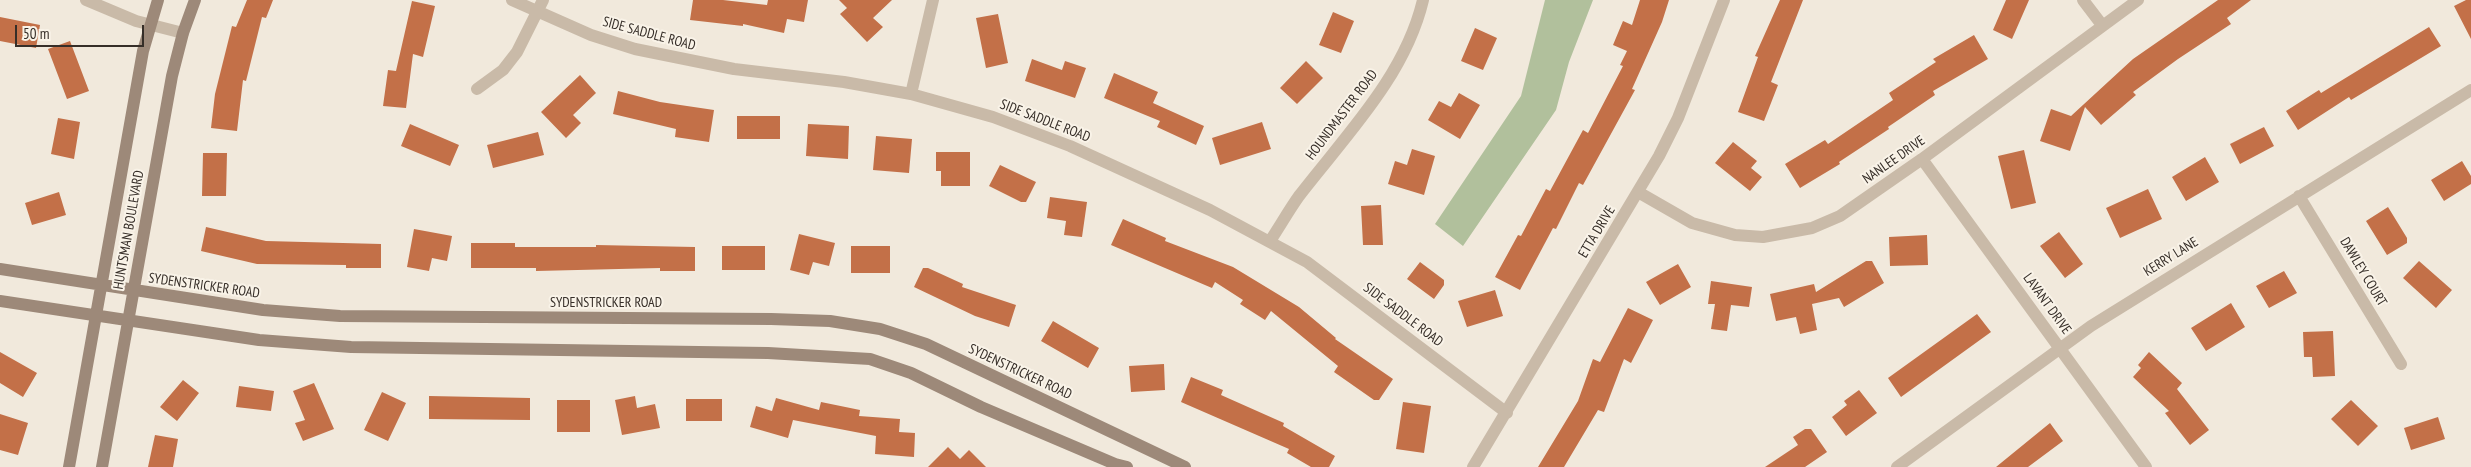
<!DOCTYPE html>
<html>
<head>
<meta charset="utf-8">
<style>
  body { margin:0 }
  #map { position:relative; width:2471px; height:467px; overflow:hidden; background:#f1e9dc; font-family:"PT Sans Narrow",sans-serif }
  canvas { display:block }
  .scale { position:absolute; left:15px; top:25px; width:129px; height:22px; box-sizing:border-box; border:2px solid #362e28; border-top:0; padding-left:6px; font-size:15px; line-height:18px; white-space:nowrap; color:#362e28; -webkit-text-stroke:4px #f9f3e8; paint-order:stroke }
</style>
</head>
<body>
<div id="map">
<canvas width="2471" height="467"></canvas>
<div class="scale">50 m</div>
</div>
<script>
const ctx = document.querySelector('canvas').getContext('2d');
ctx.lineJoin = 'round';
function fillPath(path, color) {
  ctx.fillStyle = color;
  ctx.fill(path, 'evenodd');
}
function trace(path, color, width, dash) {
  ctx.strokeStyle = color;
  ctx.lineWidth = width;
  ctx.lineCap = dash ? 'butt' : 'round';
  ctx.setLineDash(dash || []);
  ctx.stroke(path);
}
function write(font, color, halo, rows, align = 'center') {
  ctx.font = font + ' "PT Sans Narrow",sans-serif';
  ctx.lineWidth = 4;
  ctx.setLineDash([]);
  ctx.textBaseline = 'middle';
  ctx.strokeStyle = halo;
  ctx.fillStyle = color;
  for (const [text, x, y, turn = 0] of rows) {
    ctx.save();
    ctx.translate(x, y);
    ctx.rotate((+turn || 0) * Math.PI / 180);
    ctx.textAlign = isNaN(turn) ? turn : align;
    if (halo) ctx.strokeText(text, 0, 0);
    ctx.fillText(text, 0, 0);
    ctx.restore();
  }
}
const green = new Path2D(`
  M1545 0H1593L1569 62 1556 110 1463 246 1435 224 1521 96Z`);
const building = new Path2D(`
  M247 0H273L266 18 262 17 246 81 243 80 237 131 211 128 215 94 232 26 236 27Z
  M693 0H723L767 5 768 0H808L804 22 787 19 784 33 743 24V26L690 20Z
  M839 0H892L873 18 883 27 867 42 840 14 847 8Z
  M1640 0H1669L1662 22 1632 89 1635 90 1583 185 1579 183 1556 229 1553 228 1520 290 1495 277 1518 235 1521 236 1546 189 1550 191 1583 130 1588 133 1623 66 1620 65 1627 51 1613 45 1623 21 1632 25Z
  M1780 0H1803L1771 82 1778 85 1764 121 1738 112 1758 57 1755 56Z
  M2006 0H2029L2012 39 1993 30Z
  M2218 0H2251L2227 18 2231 24 2178 59 2133 92 2136 95 2101 125 2085 107 2070 151 2040 141 2051 109 2071 116 2133 59Z
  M2466 0H2471V39L2454 6Z
  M412 1 435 6 423 57 413 54 406 108 383 106 388 70 396 71Z
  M1333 12 1354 21 1341 53 1319 45Z
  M998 14 1008 63 986 68 976 18Z
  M0 17 40 25 36 48 0 41Z
  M2429 27 2441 46 2351 100 2349 97 2298 130 2286 111 2319 90 2321 93Z
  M1475 28 1497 38 1483 70 1461 61Z
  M1974 35 1988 59 1933 91 1935 95 1888 127 1889 129 1839 162 1840 164 1800 188 1785 164 1825 140 1828 144 1893 100 1889 93 1936 62 1933 59Z
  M70 41 89 91 67 99 48 49Z
  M1032 59 1062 70 1065 61 1086 68 1075 98 1025 81Z
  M1306 61 1323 78 1297 104 1280 88Z
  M1114 73 1158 92 1153 103 1204 126 1196 145 1157 127 1160 121 1104 98Z
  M580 75 596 93 573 115 581 123 566 138 541 112Z
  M618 91 660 102 714 110 709 142 675 137 676 129 613 114Z
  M1459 93 1480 105 1460 139 1428 120 1439 101 1451 107Z
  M737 116H780V139H737Z
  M58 118 80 122 74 159 51 154Z
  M1262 122 1271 149 1220 165 1212 138Z
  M410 124 459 145 450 166 401 146Z
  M808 124 849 126 848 159 806 156Z
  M2264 127 2274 146 2240 164 2230 144Z
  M538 132 544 155 493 168 487 145Z
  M876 136 912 139 909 173 873 170Z
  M1733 142 1757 161 1751 168 1762 177 1750 191 1715 163Z
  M1412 149 1435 156 1424 195 1388 184 1395 161 1407 165Z
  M2024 150 2036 203 2011 209 1998 156Z
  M936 152H970V186H941V171H936Z
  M203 153H227L226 196H202Z
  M2205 157 2219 182 2186 201 2172 177Z
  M2462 161 2471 176V184L2444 201 2431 180Z
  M1000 165 1036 182 1026 202H1021L989 186Z
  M2148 189 2162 219 2120 238 2106 208Z
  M59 192 66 215 32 225 25 203Z
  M1050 197 1087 202 1082 237 1064 235 1066 221 1047 218Z
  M1381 205 1383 245H1363L1361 206Z
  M2388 207 2407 238V243L2387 255 2366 221Z
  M1123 219 1166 238 1165 241 1233 267 1299 307 1336 338 1335 339 1393 379 1379 400H1374L1334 372 1338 366 1271 311 1265 320 1240 304 1243 300 1215 282 1212 288 1111 245Z
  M206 227 266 241 381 244V268H346V265L257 264 201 251Z
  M414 229 452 236 447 261 432 258 429 271 407 267Z
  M2059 232 2083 264 2065 278 2040 246Z
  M799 234 835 243 829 266 813 262 809 275 790 270Z
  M1927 235 1928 265 1890 266 1889 237Z
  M471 243H515V247H596V245L695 247V271H660V268L536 271V268H471Z
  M722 246H765V270H722Z
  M851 246H890V273H851Z
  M1866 261H1872L1884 283 1844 307 1839 298 1812 304 1817 330 1800 334 1796 317 1776 321 1770 294 1814 284 1816 292Z
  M2419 261 2452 290 2436 308 2403 278Z
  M1420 262 1444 280V285L1434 299 1407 279Z
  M1678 264 1691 287 1660 305 1646 282Z
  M923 268H928L963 284 962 287 1016 305 1009 327 975 316 914 287Z
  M2284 271 2297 293 2269 308 2256 286Z
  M1711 281 1752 287 1749 307 1731 305 1727 331 1711 329 1715 304H1708Z
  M1495 290 1503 316 1467 327 1458 301Z
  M2231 303 2245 327 2206 351 2191 328Z
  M1628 308 1653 320 1631 363 1624 359 1604 412 1598 410 1564 467H1538L1578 401 1593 359 1600 362Z
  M1977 314 1991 332 1901 397 1888 378Z
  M1053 321 1099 348 1088 368 1041 341Z
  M2333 331 2335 376 2313 377 2312 357H2304L2303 332Z
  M0 352 37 373 23 397 0 383Z
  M2149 352 2182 383 2177 389 2209 430 2190 445 2165 413 2169 411 2133 377 2141 368 2138 365Z
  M1164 364 1165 390 1131 392 1129 366Z
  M1191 377 1223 390 1221 395 1284 423 1283 426 1335 456 1329 467H1311L1287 453 1289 449 1181 402Z
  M183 380 199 393 177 421 160 407Z
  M314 383 334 429 303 441 295 423 305 420 293 391Z
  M239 386 274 391 271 411 236 407Z
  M1859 390 1877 413 1846 436 1832 417 1847 405 1844 401Z
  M382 392 406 403 388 441 364 430Z
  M429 396 530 398V420L429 419Z
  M635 396 637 408 655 404 660 428 622 435 615 400Z
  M776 398 819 410 821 402 860 410 859 416 900 419 899 432 915 433 914 457 875 454 876 436 793 420 788 438 750 427 756 406 772 411Z
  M686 399H722V421H686Z
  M557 400H590V432H557Z
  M2351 400 2378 426 2358 446 2331 419Z
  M1403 402 1431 406 1424 453 1396 449Z
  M0 414 28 423 18 455 0 450Z
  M2438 417 2445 439 2411 450 2404 428Z
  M2050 423 2063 441 2028 467H1996Z
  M1805 429H1811L1827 452 1805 467H1765L1798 445 1793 437Z
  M155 435 178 439 173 467H148Z
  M948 447 960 459 969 450 986 467H928Z`);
const street = new Path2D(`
  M86 0 136 21 183 33
  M512 0 591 35 635 49 734 69 844 82 911 94 993 117 1070 146 1210 210 1307 262 1507 413
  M2083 0 2102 25
  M477 89 503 70 517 52 543 0
  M911 94 933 0
  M1922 159 2146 467
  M1638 192 1692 223 1735 235 1763 237 1812 228 1840 216 1922 159 2138 0
  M2299 196 2401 364
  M1270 241C1280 226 1289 210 1299 196 1346 135 1405 76 1423 0
  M1473 467 1659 156 1678 118 1724 0
  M1897 467 2091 326 2471 90`);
const secondary = new Path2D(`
  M0 269 263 310 340 316 771 319 830 321 880 329 926 344 1185 467
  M0 301 259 340 351 347 768 353 870 359 911 373 981 407 1115 464 1127 467
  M69 467 143 51 158 0
  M102 467 172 76 183 33 195 0`);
const streetNames = [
  ["SIDE SADDLE ROAD",649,34,15],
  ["HOUNDMASTER ROAD",1342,115,-53],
  ["SIDE SADDLE ROAD",1045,121,21],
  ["NANLEE DRIVE",1894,160,-35],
  ["HUNTSMAN BOULEVARD",129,230,-80],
  ["ETTA DRIVE",1597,232,-59],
  ["KERRY LANE",2171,257,-32],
  ["DAWLEY COURT",2363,272,59],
  ["SYDENSTRICKER ROAD",204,286,8],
  ["SYDENSTRICKER ROAD",606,303],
  ["LAVANT DRIVE",2047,304,54],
  ["SIDE SADDLE ROAD",1403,315,37],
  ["SYDENSTRICKER ROAD",1020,372,25]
];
fillPath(green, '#b1c09c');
fillPath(building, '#c37048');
trace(street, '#c9baa8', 12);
trace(secondary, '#9d8979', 12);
write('14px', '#362e28', '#f9f3e8', streetNames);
</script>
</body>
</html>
